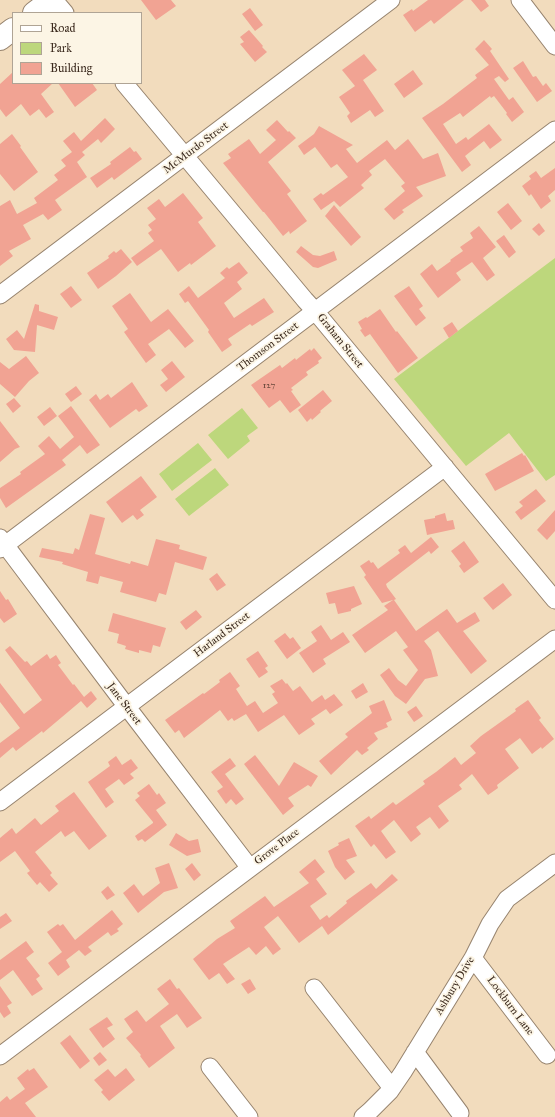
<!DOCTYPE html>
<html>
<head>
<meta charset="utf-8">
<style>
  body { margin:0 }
  #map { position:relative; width:555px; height:1117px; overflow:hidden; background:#f2dcbd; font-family:"IM FELL Great Primer",serif }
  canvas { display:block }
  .legend { position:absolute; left:12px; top:12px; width:130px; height:72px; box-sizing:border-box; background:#fcf5e5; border:1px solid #afa495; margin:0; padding:5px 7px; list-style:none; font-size:12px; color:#3b2a1e }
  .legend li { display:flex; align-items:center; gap:8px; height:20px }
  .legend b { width:20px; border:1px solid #afa495 }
</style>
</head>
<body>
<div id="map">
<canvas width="555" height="1117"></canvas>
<ul class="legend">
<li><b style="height:5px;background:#fff"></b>Road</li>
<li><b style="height:11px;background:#bdd77c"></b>Park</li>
<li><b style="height:11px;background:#f1a393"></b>Building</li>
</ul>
</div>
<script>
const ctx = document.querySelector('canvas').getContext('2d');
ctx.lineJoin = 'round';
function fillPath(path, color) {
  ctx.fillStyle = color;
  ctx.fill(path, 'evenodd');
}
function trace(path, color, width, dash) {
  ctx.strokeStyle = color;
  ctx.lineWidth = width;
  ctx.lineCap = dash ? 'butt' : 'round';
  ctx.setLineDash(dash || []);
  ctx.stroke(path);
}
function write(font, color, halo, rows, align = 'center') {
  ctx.font = font + ' "IM FELL Great Primer",serif';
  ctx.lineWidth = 3.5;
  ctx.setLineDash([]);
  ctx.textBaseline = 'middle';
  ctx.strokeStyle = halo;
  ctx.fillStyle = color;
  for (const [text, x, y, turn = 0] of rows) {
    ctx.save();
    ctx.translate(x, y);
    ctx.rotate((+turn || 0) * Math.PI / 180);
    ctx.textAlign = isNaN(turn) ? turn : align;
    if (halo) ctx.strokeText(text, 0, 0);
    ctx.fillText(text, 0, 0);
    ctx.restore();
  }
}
const green = new Path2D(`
  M555 258V475L546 481 509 433 466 466 394 379Z
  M242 408 258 428 247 436 250 441 228 459 208 435Z
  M198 443 212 460 172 491 159 474Z
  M215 468 229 485 189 516 175 499Z`);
const building = new Path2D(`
  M141 0H171L176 6 156 20Z
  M428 0H464L434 24 431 20 415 32 403 15 412 9 413 11Z
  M471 0H485L489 6 481 12Z
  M250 8 263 25 255 31 242 14Z
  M249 30 263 46 262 47 267 52 255 62 240 44 244 42 240 37Z
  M484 40 492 49 490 51 509 79 505 82 499 76 494 79 509 100 513 97 524 112 512 122 506 114 507 113 494 96 491 98 490 96 463 117 460 113 443 124 456 144 466 137 468 140 489 124 502 140 490 149 484 141 465 156 471 165 462 172 422 118 443 104 477 78 475 75 489 65 475 49Z
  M364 54 377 70 363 80 384 111 375 117 370 110 351 123 347 116 350 113 339 97 355 86 342 70Z
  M523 61 533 77 536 76 543 86 546 83 552 91 537 102 513 68Z
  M413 70 423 84 404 98 394 84Z
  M13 72V83H53L41 94 54 112 46 118 39 109 30 116 21 104 6 117 0 109V84Z
  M58 83H92L97 90 75 107Z
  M105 118 115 129 101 143 98 139 82 152 85 155 77 162 87 177 55 200 62 210 48 220 43 214 23 225 31 239 9 251 13 256 0 266V206L10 200 17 214 37 203 34 198 58 180 54 175 66 166 61 160 72 152 63 141 74 132 81 141Z
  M277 120 288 132 289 131 296 138 268 162 291 191 287 194 307 221 290 234 289 231 283 236 264 212H263L223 163 231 158 228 154 249 139 260 154 276 140 266 130Z
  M319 126 353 145 346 149 357 163 387 140 395 150 408 139 423 159 438 153 446 176 416 187 423 196 402 210 404 212 394 220 384 209 405 191 401 186 405 183 385 159 369 171 372 175 361 185 364 188 340 207 334 201 321 210 313 199 321 193 323 195 348 177 337 164 331 168 315 147 304 155 298 146 314 134Z
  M12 134 21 146 20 147 38 172 14 191 0 174V144Z
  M130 147 134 152 136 151 142 159 114 180 112 177 97 188 90 178 111 164 110 162Z
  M555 168V190L548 196 551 201 541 209 531 194 529 196 522 186 531 179 529 176 536 171 541 178Z
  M183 193 203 218 198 222 216 246 191 265 190 263 178 272 161 249 137 266 131 258 154 241 148 233 152 230 148 225 156 219 147 208 159 199 165 207Z
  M508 203 522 221 511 230 497 212Z
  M334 205 361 237 351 246 325 216Z
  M539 223 545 231 539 236 532 229Z
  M479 226 496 247 483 258 495 275 487 281 472 262 456 273 461 280 438 298 420 274 432 264 437 271 451 261 450 260 463 251 460 247 473 238 470 233Z
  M504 235 516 252 509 258 496 241Z
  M301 246 313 255 320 256 334 251 337 260 318 268 313 267 296 252Z
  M121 249 132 262 116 276 98 289 87 273 109 258 108 256 114 251 116 253Z
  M239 262 248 273 237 282 242 289 224 303 234 318 264 298 274 312 252 326 250 324 228 339 232 345 222 352 208 332 209 330 188 301 185 303 179 294 189 286 198 298 225 278 220 273 227 267 229 269Z
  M71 286 82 300 71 308 60 294Z
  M409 286 423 306 419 309 426 318 416 326 394 296Z
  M130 293 151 322 168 309 194 341 185 348 169 329 148 344 156 355 146 363 124 332 128 329 112 306Z
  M35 304 39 305V311L58 317 54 330 37 325 35 352 14 350 6 339 17 330 24 339Z
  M380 309 396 332 397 331 418 358 398 373 370 334 365 337 360 330 362 329 358 322 366 317 367 318Z
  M452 322 458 331 449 338 443 328Z
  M314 348 322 358 318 361 319 363 306 372 308 375 291 388 293 390 291 391 301 405 290 413 280 400 269 408 251 385 280 365 282 368 295 358 296 360 310 349 311 351Z
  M26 356 39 373 29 381 15 397 0 384V362L9 369Z
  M172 361 185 377 166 392 160 385 168 379 161 370Z
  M132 382 148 406 139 412 136 409 110 428 89 400 96 394 100 400 108 394 111 398Z
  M76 386 82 394 71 402 65 394Z
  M323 390 332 401 320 411 321 412 312 420 311 418 307 422 298 410Z
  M14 398 21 406 13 413 6 404Z
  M71 406 100 445 87 454 80 445 62 460 66 465 6 508 0 498V488L21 474 20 472 45 454 38 446 49 436 60 449 74 437 58 416Z
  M50 407 57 416 44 426 37 417Z
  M0 421 20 447 15 449 0 462Z
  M522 453 524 456 525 455 534 471 495 491 485 474Z
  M141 476 157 497 140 510 144 515 137 520 133 515 122 523 106 502Z
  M536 489 546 501 521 520 515 512 523 506 519 502Z
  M555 510V531L547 540 537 530Z
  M445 513 447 521 453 520 455 529 427 535 424 520 435 518V516Z
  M90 514 105 518 95 554 130 564 131 561 148 566 156 539 180 545 179 549 207 557 203 570 175 562 166 595 159 593 156 602 120 592 123 582 100 576 98 584 86 581 88 572 62 564 63 562 39 557 42 548 73 554 75 548 79 550Z
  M431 537 439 547 431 554 429 551 386 584 387 587 396 599 394 600 416 631 447 609 457 623 475 612 480 621 463 631 487 661 471 674 438 631 424 641 431 650 438 676 425 679 406 704 395 696 380 675 389 668 398 680 406 686 418 670 403 650 408 647 396 631 365 653 352 635 388 610 384 606 393 600 382 603 364 577 366 575 360 566 369 560 371 563 373 562 378 569 400 553 398 550 405 545 411 553Z
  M464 541 479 562 464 573 459 566 461 564 451 551Z
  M217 573 226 585 217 591 209 579Z
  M503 583 512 595 493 610 483 598Z
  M354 586 362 604 351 609V611L338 614 335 603 329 604 326 593Z
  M0 591 6 600 8 599 17 614 4 623 0 618Z
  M196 610 202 617 186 630 180 622Z
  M113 613 166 628 160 647 153 645 151 653 139 650V653L125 649 126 646 117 643 119 634 108 631Z
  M321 625 331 640 343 632 350 642 323 659 326 664 313 673 299 653 317 641 311 632Z
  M285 633 290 639 293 637 301 648 287 659 274 641Z
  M10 646 25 662 27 661 31 666 47 654 50 659 56 655 61 663 58 665 73 685 74 684 84 697 91 691 97 699 87 708 81 701 43 733 42 731 16 751 13 747 0 758V743L20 728 0 702V683L24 714 42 700 5 650Z
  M258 651 268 666 265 668 268 672 259 678 246 659Z
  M230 672 240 686 236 689 247 706 255 701 263 713 278 703 272 694 275 692 270 686 282 679 286 684 287 683 293 691 300 686 312 702 322 695 325 700 334 694 343 705 330 714 326 709 311 719 315 724 299 735 284 715 258 732 246 714 234 721 232 718 228 721 220 710 184 738 179 730 175 733 165 720 203 693 204 694 220 682 219 680Z
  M363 683 368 692 356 699 351 691Z
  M384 700 392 720 386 723 388 727 374 733 378 739 367 748 369 750 362 755 357 750 331 775 319 761 348 737 345 734 372 713 369 706Z
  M528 700 541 718 539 720 554 739 542 749 541 747 532 754 520 738 505 749 519 768 497 785 498 788 488 795 472 774 459 785 462 789 438 806 449 821 439 829 430 817 416 827 421 834 411 842 394 820 381 831 396 852 386 859 374 844 371 847 355 826 369 816 371 819 393 802 396 805 425 784 423 781 436 772 455 757 461 765 476 753 470 746 481 736 516 711 515 709Z
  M416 706 423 716 414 722 407 712Z
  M255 755 279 786 294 762 318 776 311 787 308 785 288 798 294 806 283 815 244 764Z
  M116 756 122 765 131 759 138 768 130 774 134 778 124 785 119 779 105 789 114 802 106 808 88 782 110 766 108 762Z
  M230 758 236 766 225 774 244 799 236 805 231 799 226 804 217 791 223 787 211 772Z
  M149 784 157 795 159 793 166 803 156 810 167 825 158 832 157 830 158 832 145 842 142 839 138 841 135 836 153 823V822L135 800 140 796 137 793Z
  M74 792 107 836 89 850 74 831 65 837 61 831 35 852 52 873 50 875 58 884 49 892 40 882 37 885 27 873 30 871 15 851 0 862V838L12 828 16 834 35 818 41 825 59 811 55 806Z
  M176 833 189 841 198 839 201 852 187 856 169 845Z
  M349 838 357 856 346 860 355 872 345 880 335 867 328 851 339 845 338 843Z
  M315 859 325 872 316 879 327 894 310 906 320 920 327 915 329 918 347 903 346 901 371 883 376 889 392 874 398 880 328 935 322 926 299 943 278 916 264 927 281 949 273 955 266 946 256 955 249 947 223 964 235 979 227 984 219 973 209 980 193 959 217 939 235 928 230 921 265 896 274 907 309 883 299 872Z
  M169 863 178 888 164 892 138 913 123 893 134 884 143 896 160 883 155 868Z
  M192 863 201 875 194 881 185 869Z
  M108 886 115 895 107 900 101 892Z
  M112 910 123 924 117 929 119 931 111 936 108 932 88 947 92 951 85 956 79 950 66 960 70 967 58 976 48 963 62 952 47 932 58 924 60 926 63 924 75 940Z
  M6 913 12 921 0 929V917Z
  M26 941 34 952 26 958 40 976 36 979 43 989 32 996 13 970 0 980V960Z
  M170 979 177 989 179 988 202 1018 187 1028 177 1014 160 1026 175 1048 149 1068 140 1056 141 1055 126 1038 133 1032 124 1019 137 1010 146 1022 169 1004 157 989Z
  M250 979 256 989 248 994 241 984Z
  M0 986 12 1003 7 1006 11 1013 4 1018 0 1012Z
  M107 1017 113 1025 107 1028 115 1039 103 1048 89 1029Z
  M70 1035 90 1061 80 1069 60 1043Z
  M100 1052 107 1060 99 1066 93 1058Z
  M34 1068 48 1087 25 1103 36 1117H0V1102L7 1096 10 1100 25 1089 17 1078 28 1069 29 1071Z
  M126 1068 135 1080 109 1101 101 1092 103 1090 94 1080 108 1069 115 1077Z`);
const minor = new Path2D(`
  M54 0 65 13
  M520 0 555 46
  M124 83 305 300 315 311 555 600
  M0 295 391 0
  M0 538 127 707 250 868
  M0 549 555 130
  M0 802 445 467
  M473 958 547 1055
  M314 988 392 1088
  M415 1052 460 1113
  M0 1056 555 639
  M210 1067 249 1117
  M363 1117 370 1111 390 1091 403 1072 473 958 490 924 507 899 555 863`);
const highway = new Path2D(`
  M34 13 51 0
  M0 39 13 29`);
const numberNames = [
  ["127",269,386]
];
const streetNames = [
  ["McMurdo Street",196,148,-37],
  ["Graham Street",340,341,51],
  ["Thomson Street",268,347,-37],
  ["Harland Street",222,635,-37],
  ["Jane Street",124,704,53],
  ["Grove Place",277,847,-37],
  ["Ashbury Drive",455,986,-59],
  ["Lockburn Lane",510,1006,53]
];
fillPath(green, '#bdd77c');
fillPath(building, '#f1a393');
trace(minor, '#96836e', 19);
trace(highway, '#96836e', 24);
trace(minor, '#fff', 17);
trace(highway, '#fff', 22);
write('9px', '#68483b', null, numberNames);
write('11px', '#3b2a1e', '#fcf5e5', streetNames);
</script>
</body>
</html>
